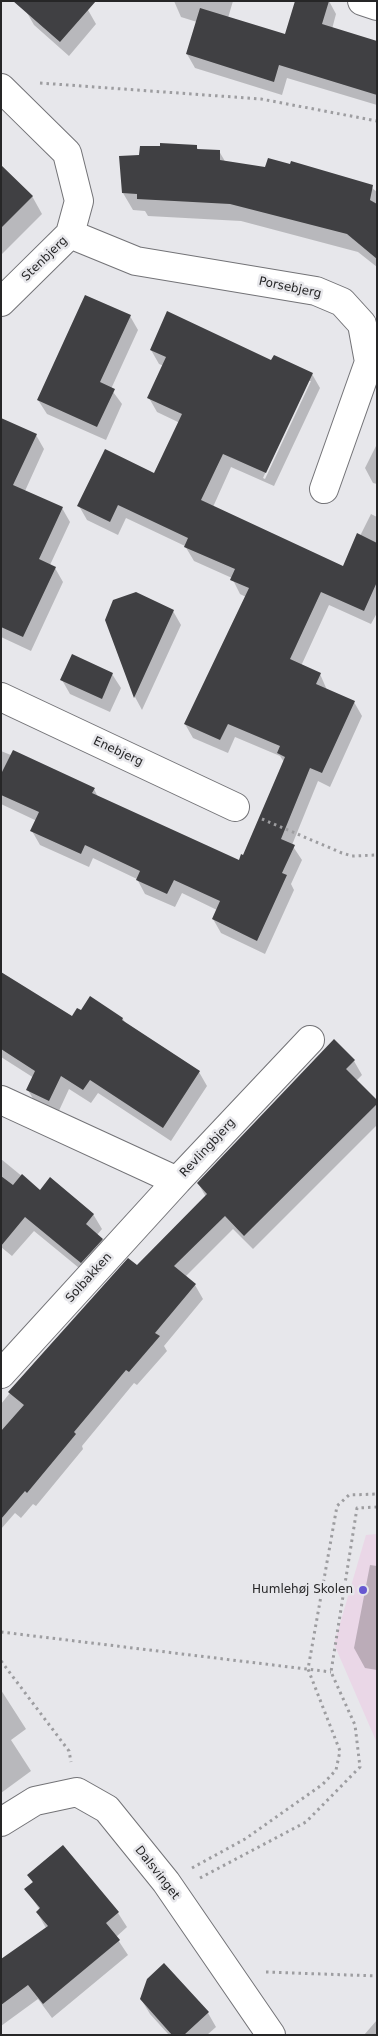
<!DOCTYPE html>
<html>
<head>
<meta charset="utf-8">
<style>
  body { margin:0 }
  #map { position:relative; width:378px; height:2036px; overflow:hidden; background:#e7e7eb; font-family:"DejaVu Sans",sans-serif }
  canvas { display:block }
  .frame { position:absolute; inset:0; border:2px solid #262627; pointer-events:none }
</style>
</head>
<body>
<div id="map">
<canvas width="378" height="2036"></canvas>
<div class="frame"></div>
</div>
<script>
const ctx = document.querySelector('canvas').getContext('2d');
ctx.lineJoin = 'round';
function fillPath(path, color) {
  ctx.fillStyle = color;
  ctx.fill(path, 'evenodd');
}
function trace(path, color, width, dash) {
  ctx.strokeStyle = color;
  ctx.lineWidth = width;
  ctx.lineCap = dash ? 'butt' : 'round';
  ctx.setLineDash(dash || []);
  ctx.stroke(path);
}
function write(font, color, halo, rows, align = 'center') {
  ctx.font = font + ' "DejaVu Sans",sans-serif';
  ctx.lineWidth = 5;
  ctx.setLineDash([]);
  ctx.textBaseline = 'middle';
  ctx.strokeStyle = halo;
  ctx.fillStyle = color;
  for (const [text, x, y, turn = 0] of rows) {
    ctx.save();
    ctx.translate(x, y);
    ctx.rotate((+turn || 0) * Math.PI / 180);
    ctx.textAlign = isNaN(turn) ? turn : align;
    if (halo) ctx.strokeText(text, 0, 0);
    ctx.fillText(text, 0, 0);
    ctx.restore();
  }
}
const education = new Path2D(`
  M377 1534V1743L334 1644 366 1535Z`);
const shadow = new Path2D(`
  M174 1H233L228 18 286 36 329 1 336 14 332 29 377 43V105L287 78 282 95 195 68 187 54 197 22 181 17Z
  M88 10 96 24 69 56 34 25 26 11Z
  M196 146 199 151H219L226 163 367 184 377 192V267L358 252 241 221 148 216 145 211 133 210 123 193 141 156Z
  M1 166 32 196 42 214 1 255Z
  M130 316 138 330 111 389 122 404 106 440 47 414 38 400Z
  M151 350 272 361 312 374 320 388 274 486 231 467 213 507 344 568 371 514 377 517V613L371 624 329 605 301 666 320 674 327 690 354 702 362 716 330 787 318 781 292 845 302 860 291 884 294 890 265 954 221 933 213 919 217 910 182 893 175 907 145 894 137 879 93 858 89 867 40 845 32 831 37 821 1 804V751L94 789 98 797 239 862 244 857 284 762 280 756 235 737 228 753 193 738 185 724 246 597 240 594 232 578 194 561 185 546 126 518 118 535 87 520 79 506 155 474 180 423 157 412 149 398 164 366 159 364ZM308 381H311L265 479 263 478Z
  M1 419 36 435 44 449 25 491 62 508 70 522 50 565 55 568 63 582 31 651 1 637Z
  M377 444V484L373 483 365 468Z
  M173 611 181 625 142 710 135 697 106 620Z
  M112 674 121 688 110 712 70 694 62 680Z
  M1 973 72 1018 123 1019 126 1024 199 1072 207 1086 171 1141 98 1093 91 1103 69 1089 57 1115 36 1104 28 1090 34 1078 1 1057Z
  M354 1061 362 1075 356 1081 377 1102V1125L253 1249 233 1229 185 1277 195 1285 203 1299 164 1346 167 1351 137 1385 134 1383 82 1446 83 1449 36 1506 33 1504 21 1518 15 1513 1 1529V1404L34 1363 128 1260 137 1267 206 1197 198 1183Z
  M1 1159 40 1191 93 1214 102 1229 97 1235 102 1239 111 1254 90 1277 34 1231 12 1256 1 1247Z
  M370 1565 377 1566V1670L365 1668 354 1648Z
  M1 1690 26 1729 11 1740 31 1771 1 1793Z
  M63 1847 118 1913 127 1927 116 1937 128 1955 52 2018 38 1999 1 2026V1961L46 1928 37 1912 40 1910 26 1889 33 1883 29 1876Z
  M141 1999 208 2013 216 2027 207 2035H169L150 2014Z
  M377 2020V2035H364Z`);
const building = new Path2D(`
  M13 1H96L60 42Z
  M295 1H329L322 24 377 41V95L279 65 274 82 186 54 200 8 285 34Z
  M160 143 197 145V149L220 150V160L265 167 268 158 290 164 291 161 373 185 370 200 377 204V259L347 234 230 204 137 199V194L122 193 119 156 139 155 140 146H160Z
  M1 165 33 196 1 228Z
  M85 295 131 315 100 382 115 389 97 427 37 400Z
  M167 311 271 360 274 355 313 373 266 473 223 454 201 500 343 566 357 533 377 543V582L364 611 321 592 290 659 321 673 316 684 355 701 322 773 310 768 281 839 295 845 282 873 287 875 257 941 212 919 220 901 174 880 167 894 136 880 140 871 85 845 81 854 30 831 39 812 1 795V774L13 750 95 788 92 793 239 860 241 854 243 855 285 757 277 753 280 746 228 724 220 740 184 724 249 588 230 580 235 569 184 547 188 538 118 505 110 522 77 506 105 449 154 473 182 414 147 398 166 357 150 350Z
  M1 418 37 434 13 485 63 507 39 559 56 567 23 637 1 627Z
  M136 592 174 610 134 698 105 620 113 600Z
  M72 654 113 673 102 699 60 680Z
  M1 972 72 1016 77 1008 81 1010 90 996 123 1018 122 1020 200 1071 163 1128 90 1080 83 1090 61 1076 49 1101 26 1090 35 1071 1 1049Z
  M334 1039 355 1060 346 1069 377 1100V1104L244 1236 225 1216 174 1266 196 1284 155 1333 160 1336 129 1372 126 1370 74 1432 76 1434 27 1493 25 1491 1 1519V1431L24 1405 8 1392 128 1258 137 1265 207 1194 197 1183Z
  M22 1174 40 1190 50 1177 94 1214 86 1224 103 1239 81 1263 25 1217 1 1246V1176L13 1185Z
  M63 1845 119 1912 106 1923 120 1940 43 2004 28 1985 1 2005V1959L48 1926 36 1912 40 1908 24 1889 33 1882 27 1875Z
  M164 1963 209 2012 184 2035H172L140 1999 147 1979Z`);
const path = new Path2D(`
  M40 83 261 99 377 121
  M262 819 342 853 352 856 377 855
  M1 1632 331 1672
  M1 1661 69 1751 71 1762
  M192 1868 245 1839 323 1784 336 1770 340 1751 308 1669 337 1506 349 1495 377 1494
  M200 1878 306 1822 360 1767 355 1725 331 1672 357 1508 377 1507
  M266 1972 377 1976`);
const street = new Path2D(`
  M362 1 377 6
  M1 88 67 153 79 201 70 234 1 302
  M70 234 136 261 316 291 342 302 362 324 369 362 324 489
  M1 697 235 807
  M1 1100 177 1181 310 1040
  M1 1374 177 1181
  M1 1822 35 1801 77 1792 107 1809 166 1882 271 2035`);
const markers = [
  [363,1590,5,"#6758d1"]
];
const streetNames = [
  ["Stenbjerg",45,259,-44],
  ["Porsebjerg",290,288,12],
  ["Enebjerg",118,752,25],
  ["Revlingbjerg",208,1148,-47],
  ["Solbakken",89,1278,-48],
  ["Dalsvinget",157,1873,52]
];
const poiNames = [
  ["Humlehøj Skolen",353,1590]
];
fillPath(education, '#ead7e7');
fillPath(shadow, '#0003');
fillPath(building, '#404043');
trace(street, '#737377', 30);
trace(path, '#9d9da0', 3, [2.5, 4]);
trace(street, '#fff', 28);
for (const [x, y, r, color] of markers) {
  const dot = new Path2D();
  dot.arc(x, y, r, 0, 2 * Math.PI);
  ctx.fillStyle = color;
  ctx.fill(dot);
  trace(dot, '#e7e7eb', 2);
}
write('12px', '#262627', '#e7e7eb', streetNames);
write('12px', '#262627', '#e7e7eb', poiNames, 'right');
</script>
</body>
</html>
